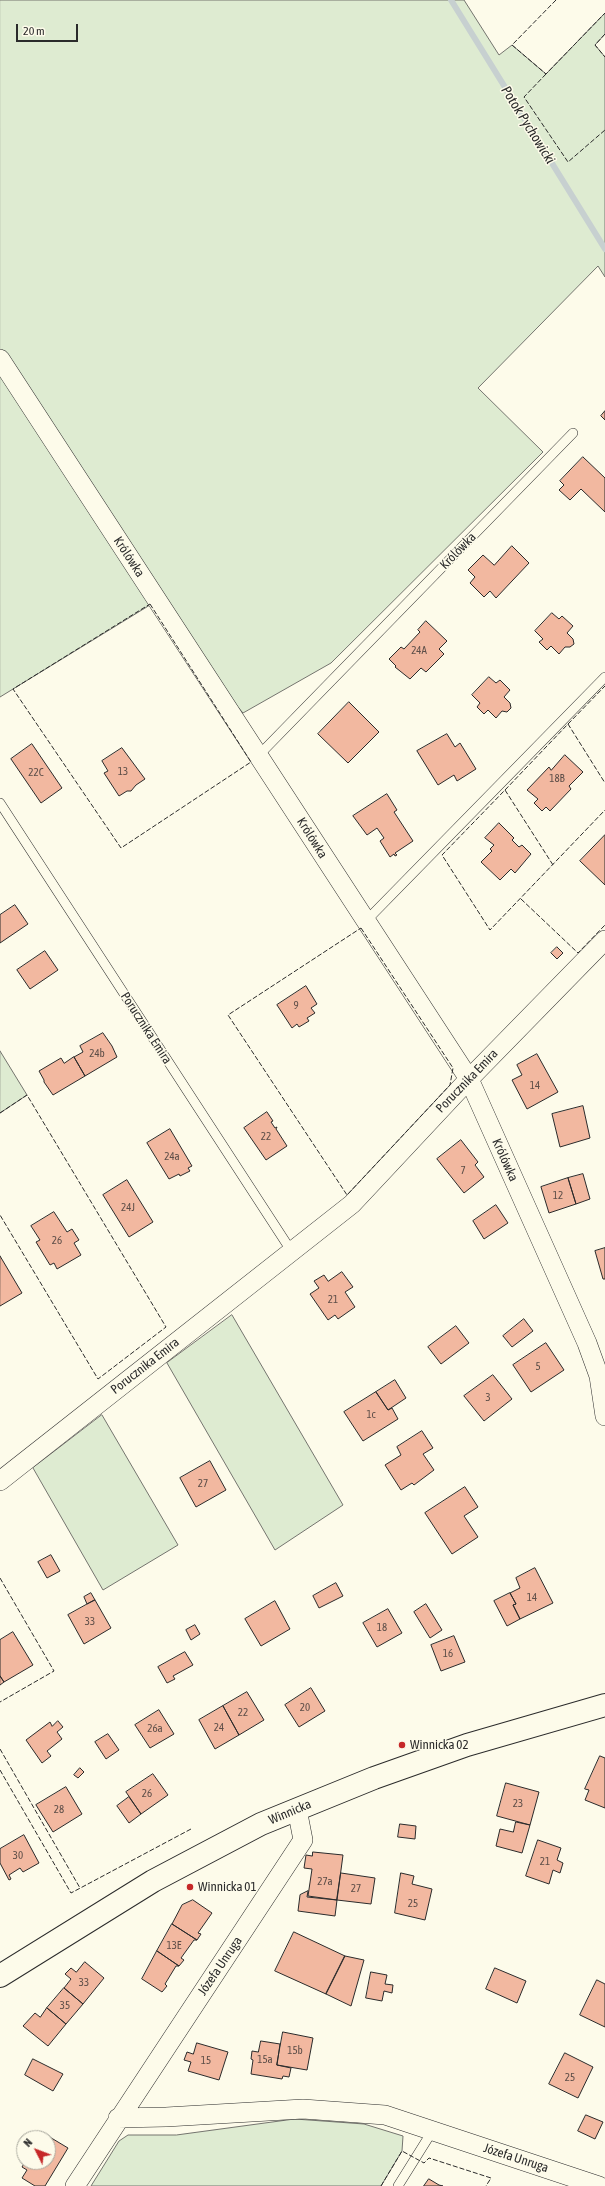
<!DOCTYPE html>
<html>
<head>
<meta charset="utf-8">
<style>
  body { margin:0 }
  #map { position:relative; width:605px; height:2186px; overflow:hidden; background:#fdfbea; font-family:"Asap Condensed",sans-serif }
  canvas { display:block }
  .north { position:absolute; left:16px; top:2130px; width:40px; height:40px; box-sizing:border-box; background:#fdfbea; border:1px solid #a9a89e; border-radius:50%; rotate:312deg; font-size:11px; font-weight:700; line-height:16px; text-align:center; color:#2b2b2b }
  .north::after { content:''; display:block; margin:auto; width:14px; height:18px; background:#c62828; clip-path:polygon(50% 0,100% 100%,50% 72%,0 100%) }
  .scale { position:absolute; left:16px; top:24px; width:62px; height:18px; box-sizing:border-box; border:2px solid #2b2b2b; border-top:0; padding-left:5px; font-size:12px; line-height:14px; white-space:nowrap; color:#2b2b2b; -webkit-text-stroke:3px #fdfbea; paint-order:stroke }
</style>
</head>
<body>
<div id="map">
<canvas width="605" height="2186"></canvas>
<div class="north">N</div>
<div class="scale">20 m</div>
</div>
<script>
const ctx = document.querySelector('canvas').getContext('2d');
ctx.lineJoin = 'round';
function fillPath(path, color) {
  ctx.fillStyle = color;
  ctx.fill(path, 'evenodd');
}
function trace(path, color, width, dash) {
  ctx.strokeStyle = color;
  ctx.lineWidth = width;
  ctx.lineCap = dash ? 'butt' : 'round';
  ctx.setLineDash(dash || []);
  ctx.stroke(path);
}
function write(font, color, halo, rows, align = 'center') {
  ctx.font = font + ' "Asap Condensed",sans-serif';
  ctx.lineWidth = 3;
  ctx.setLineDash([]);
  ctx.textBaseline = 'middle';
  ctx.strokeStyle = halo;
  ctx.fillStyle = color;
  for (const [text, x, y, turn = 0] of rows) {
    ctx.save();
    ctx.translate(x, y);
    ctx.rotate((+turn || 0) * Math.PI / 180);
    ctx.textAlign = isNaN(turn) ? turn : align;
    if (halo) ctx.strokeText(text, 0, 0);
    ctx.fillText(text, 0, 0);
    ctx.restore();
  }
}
const green = new Path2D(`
  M0 0H464L499 55 512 45 546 74 605 13V34L595 45 605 57V277L598 266 478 388 543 452 331 663 243 713 150 605 0 697Z
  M0 1051 27 1095 0 1113Z
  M232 1315 343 1505 275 1550 167 1363Z
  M102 1415 178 1545 103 1590 33 1468Z
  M295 2119 364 2124 403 2136 402 2151 381 2186H91L119 2141 128 2135H176Z`);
const stream = new Path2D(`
  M451 0 605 249`);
const building = new Path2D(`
  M605 411V420L601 416Z
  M583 457 605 478V512L581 489 570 500 559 490 564 485 560 481Z
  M512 546 529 563 496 598 490 591 484 597 470 583 475 577 468 570 483 555 494 565Z
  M552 613 559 619 562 616 573 626 567 633 573 639 574 644 570 647H565L559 654 551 646 547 650 539 642 543 639 535 631Z
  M426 621 447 641 439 649 444 654 426 672 421 668 410 679 395 667 396 666 389 659 401 647 404 649 420 632 418 630Z
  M489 677 496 683 500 680 510 690 504 697 510 703 511 708 507 712 502 711 496 718 488 710 484 714 477 707 480 703 472 695Z
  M349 702 379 732 348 763 318 734Z
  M447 734 455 747 460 743 476 769 457 781 454 775 438 785 417 751Z
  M32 744 62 788 41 803 11 759Z
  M122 748 145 779 136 785 131 791H127L119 796 104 773 108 771 102 761Z
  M565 755 583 772 569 786 571 789 550 811 546 807 542 811 534 803 538 799 527 790 549 767 551 770Z
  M387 794 397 810 394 812 413 841 395 853 397 855 395 856 394 854 390 857 380 841 384 838 377 828 367 835 353 816Z
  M499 823 514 838 512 840 519 847 522 845 531 854 515 873 511 869 500 880 481 862 492 851 490 849 494 845 485 838Z
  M605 835V885L580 861Z
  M15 905 28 924 0 943V915Z
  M557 947 563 953 557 959 551 953Z
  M45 951 58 970 30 989 17 970Z
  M306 986 317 1004 311 1008 315 1013 307 1018 309 1021 299 1027 297 1024 292 1028 277 1005Z
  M103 1033 112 1046 117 1057 85 1076 74 1057 83 1052 80 1046Z
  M537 1054 558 1092 527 1109 512 1080 522 1075 517 1065Z
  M74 1057 85 1076 53 1095 44 1082V1080L39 1071 61 1058 64 1063Z
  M583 1106 590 1138 560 1147 552 1114Z
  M267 1112 273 1121 271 1122 275 1128 277 1127 276 1129 287 1146 266 1160 244 1128Z
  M170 1129 192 1166 188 1168 190 1171 180 1176 179 1174 169 1179 147 1143Z
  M461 1140 478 1162 475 1165 484 1177 464 1193 437 1159Z
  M583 1174 590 1199 576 1204 568 1178Z
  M568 1178 576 1204 549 1213 541 1187Z
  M127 1180 153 1222 129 1237 103 1195Z
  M496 1205 508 1223 484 1239 473 1221Z
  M54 1212 67 1232 72 1229 79 1240 74 1243 81 1255 57 1269 54 1263 50 1265 36 1242 40 1240 31 1226Z
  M605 1248V1279H603L595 1251Z
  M0 1256 22 1293 0 1306Z
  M342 1272 353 1287 345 1292 355 1307 338 1319 335 1315 328 1320 310 1294 319 1288 314 1281 324 1275 328 1281Z
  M524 1319 533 1331 512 1347 503 1336Z
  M456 1326 469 1343 441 1364 428 1347Z
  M546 1343 564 1370 531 1392 513 1365Z
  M493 1375 512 1399 484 1421 464 1396Z
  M395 1380 406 1398 388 1410 376 1392Z
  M376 1392 388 1410 392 1408 398 1419 363 1441 344 1412Z
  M422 1431 433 1448 423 1454 434 1470 414 1485 412 1483 401 1490 385 1465 401 1455 397 1447Z
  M210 1461 226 1490 196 1507 180 1478Z
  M465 1487 478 1507 464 1516 478 1537 452 1554 425 1513Z
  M51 1555 60 1571 47 1578 38 1562Z
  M535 1568 553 1603 520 1619 513 1605 516 1604 510 1593 520 1588 516 1578Z
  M336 1583 343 1596 319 1608 313 1596Z
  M91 1593 95 1600 87 1604 84 1597Z
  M510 1593 516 1604 513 1605 520 1619 507 1626 494 1601Z
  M95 1600 111 1628 84 1644 68 1615Z
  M275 1601 290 1629 261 1646 245 1619Z
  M426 1604 442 1630 430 1638 414 1612Z
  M388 1609 402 1633 377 1647 363 1623Z
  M195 1625 200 1634 191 1640 186 1630Z
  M13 1632 33 1665 4 1682 0 1676V1640Z
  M454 1636 465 1662 441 1671 431 1645Z
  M185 1652 193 1665 173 1676 175 1679 167 1683 158 1667Z
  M0 1676 4 1682 0 1685Z
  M311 1688 325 1711 299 1727 285 1705Z
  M247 1692 264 1720 239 1735 223 1706Z
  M223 1706 239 1735 215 1749 199 1720Z
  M159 1710 174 1734 150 1748 135 1725Z
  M58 1721 63 1727 57 1732 62 1739 47 1751 51 1756 42 1763 26 1740 50 1722 52 1726Z
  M108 1734 119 1750 106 1759 95 1742Z
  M600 1756 605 1758V1808L585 1800 589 1790 585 1789Z
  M80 1768 84 1772 78 1778 74 1775Z
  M153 1774 168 1795 141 1814 126 1792Z
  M506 1783 539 1792 530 1825 497 1816Z
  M66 1787 82 1814 53 1832 36 1805Z
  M129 1797 141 1814 129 1823 117 1806Z
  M516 1822 530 1825 522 1853 496 1846 500 1829 513 1832Z
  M400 1824 416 1826 415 1839 398 1837Z
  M24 1835 39 1863 23 1872 20 1868 9 1875 11 1879 9 1880 0 1863V1849Z
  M538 1840 561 1848 557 1860 563 1863 560 1873 553 1870 549 1884 526 1876Z
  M313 1852 343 1855 337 1900 308 1896 312 1869 304 1868 306 1855 312 1856Z
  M341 1873 375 1878 371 1904 337 1900Z
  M401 1873 414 1876 412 1884 432 1889 425 1920 395 1913Z
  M308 1891 307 1897 337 1900 335 1916 298 1911 300 1895Z
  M193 1900 212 1913 198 1933 201 1934 197 1940 172 1924 182 1905Z
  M172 1924 197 1940H194L181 1958 184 1960 179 1966 157 1951Z
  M294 1932 345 1956 326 1994 275 1971Z
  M157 1951 179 1966H176L165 1984 167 1986 162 1992 142 1979Z
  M345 1956 364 1960 351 2006 326 1994Z
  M85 1962 104 1978 83 2004 64 1988 71 1979 65 1974 71 1968 76 1972Z
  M495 1968 526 1981 517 2003 486 1989Z
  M371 1972 387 1975 385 1984 393 1985 392 1993 384 1991 382 2001 366 1998Z
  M597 1980 605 1984V2027L580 2015Z
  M64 1988 83 2004 66 2024 47 2008Z
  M47 2008 66 2024 48 2046 23 2026 35 2013 40 2017Z
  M283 2032 313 2038 307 2070 277 2065Z
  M261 2041 280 2044 277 2065 291 2068 289 2077 283 2076 282 2079 251 2074 253 2060 251 2059 252 2051 258 2052Z
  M197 2043 228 2052 219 2080 188 2071 191 2062 184 2060 187 2052 193 2054Z
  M565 2053 593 2067 578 2098 549 2084Z
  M33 2059 63 2074 53 2091 25 2075Z
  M586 2115 603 2122 595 2139 578 2131Z
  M43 2133 68 2148 45 2186H35L22 2178 27 2170 22 2167 25 2162H48V2138H40Z
  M429 2179 439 2185 443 2186H424Z`);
const lane = new Path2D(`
  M259 755 573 433
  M0 803 292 1252
  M365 922 605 677
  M398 2186 433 2130`);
const street = new Path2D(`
  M0 359 469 1079 587 1343 599 1376 605 1416
  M0 1481 352 1204 469 1079 605 940
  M118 2118 166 2117 303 2109 385 2115 599 2186
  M75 2186 303 1840 297 1809`);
const secondary = new Path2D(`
  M0 1976 153 1881 261 1824 374 1778 467 1745 605 1705`);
const fence = new Path2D(`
  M556 0 512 45 546 74 605 13
  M605 34 595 45 605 57
  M546 74 524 97 568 162 605 130
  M150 604 251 762 121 848 13 689Z
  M568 724 605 686
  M505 790 568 724 605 783
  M553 865 505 790 442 855 490 930 605 810
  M521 899 578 953 605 925
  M361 928 453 1068 450 1085 347 1195 228 1015Z
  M0 1113 27 1095 166 1327 98 1379 0 1215
  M0 1578 54 1671 0 1702
  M0 1749 80 1888
  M0 1770 71 1893 191 1829
  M381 2186 402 2151 424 2163 429 2158 491 2178 486 2186`);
const markers = [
  [402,1745,4,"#c62828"],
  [190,1887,4,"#c62828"]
];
const numberNames = [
  ["24A",419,651],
  ["13",123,772],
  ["22C",36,773],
  ["18B",557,779],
  ["9",296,1006],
  ["24b",97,1054],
  ["14",535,1086],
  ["22",266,1137],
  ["24a",172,1157],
  ["7",463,1171],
  ["12",558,1196],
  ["24J",128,1208],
  ["26",57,1241],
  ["21",333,1300],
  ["5",538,1367],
  ["3",488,1398],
  ["1c",371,1415],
  ["27",203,1484],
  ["14",532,1598],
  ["33",90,1622],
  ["18",382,1628],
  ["16",448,1654],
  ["20",305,1708],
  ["22",243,1713],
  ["24",219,1728],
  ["26a",155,1729],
  ["26",147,1794],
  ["23",518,1804],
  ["28",59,1810],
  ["30",18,1856],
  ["21",545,1862],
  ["27a",325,1882],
  ["27",356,1889],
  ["25",413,1904],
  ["13E",174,1946],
  ["33",84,1983],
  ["35",65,2006],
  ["15b",295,2051],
  ["15a",265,2060],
  ["15",206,2061],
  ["25",570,2078]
];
const streetNames = [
  ["Królówka",458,551,-46],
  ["Królówka",129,557,57],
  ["Królówka",312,838,58],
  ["Porucznika Emira",146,1028,57],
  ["Porucznika Emira",467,1081,-46],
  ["Królówka",505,1160,66],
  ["Porucznika Emira",145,1366,-38],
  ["Winnicka",290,1812,-23],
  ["Józefa Unruga",220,1966,-56],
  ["Józefa Unruga",516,2158,18]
];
const poiNames = [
  ["Winnicka 02",410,1745],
  ["Winnicka 01",198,1887]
];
const waterNames = [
  ["Potok Pychowicki",528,125,58]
];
fillPath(green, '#deebd1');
trace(green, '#74746e', 1);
trace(stream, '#c7d0d0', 6);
fillPath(building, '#f2b8a0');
trace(building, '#2b2b2b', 1);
trace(lane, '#2b2b2b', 10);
trace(street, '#2b2b2b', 20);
trace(secondary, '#2b2b2b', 24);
trace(lane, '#fdfbea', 9);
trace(street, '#fdfbea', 19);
trace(secondary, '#fdfbea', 22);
trace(fence, '#2b2b2b', 1, [5, 2]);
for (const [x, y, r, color] of markers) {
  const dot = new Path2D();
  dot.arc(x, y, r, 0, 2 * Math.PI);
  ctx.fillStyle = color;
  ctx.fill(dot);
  trace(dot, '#fdfbea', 1.5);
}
write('11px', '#5d4e48', null, numberNames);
write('13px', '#2b2b2b', '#fdfbea', streetNames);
write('13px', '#2b2b2b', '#fdfbea', poiNames, 'left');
write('italic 14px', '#2b2b2b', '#fdfbea', waterNames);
</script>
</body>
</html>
